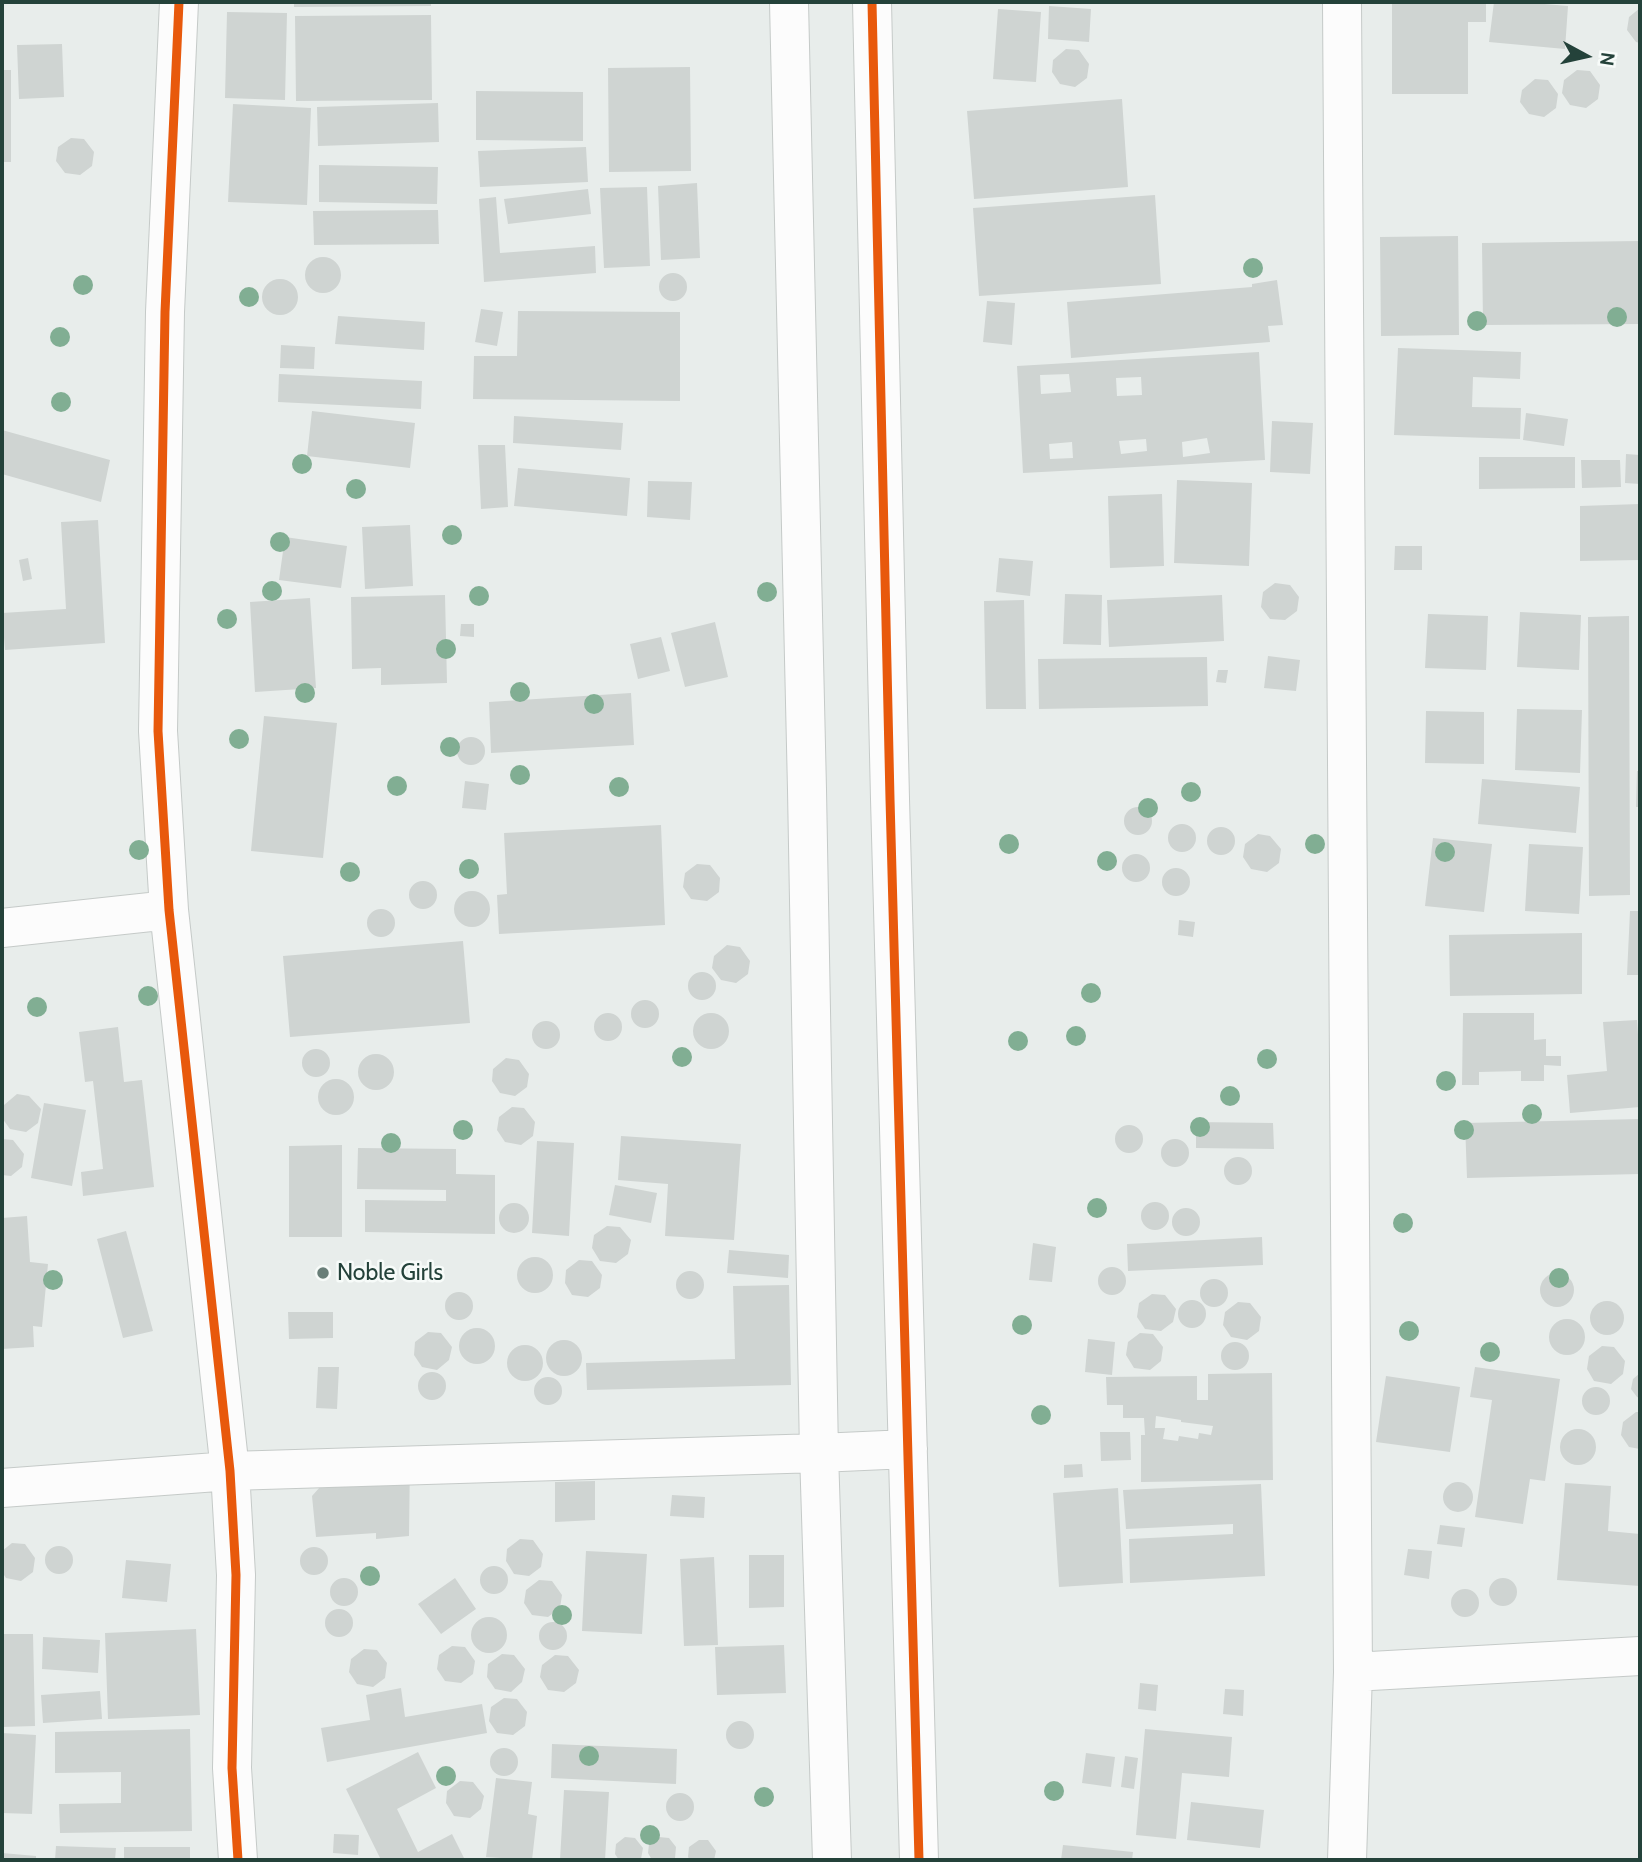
<!DOCTYPE html>
<html>
<head>
<meta charset="utf-8">
<style>
  body { margin:0 }
  #map { position:relative; width:1642px; height:1862px; overflow:hidden; background:#e8edeb; font-family:Cabin,sans-serif }
  canvas { display:block }
  .frame { position:absolute; inset:0; border:4px solid #24423a; pointer-events:none }
  .north { position:absolute; left:1551px; top:21px; width:70px; height:70px; -webkit-text-stroke:5px #f7fbf9; paint-order:stroke; rotate:98deg; font-size:19px; font-weight:700; line-height:28px; text-align:center; color:#24423a }
  .north::after { content:''; display:block; margin:auto; width:24px; height:32px; background:#24423a; clip-path:polygon(50% 0,100% 100%,50% 72%,0 100%) }
</style>
</head>
<body>
<div id="map">
<canvas width="1642" height="1862"></canvas>
<div class="frame"></div>
<div class="north">N</div>
</div>
<script>
const ctx = document.querySelector('canvas').getContext('2d');
ctx.lineJoin = 'round';
function fillPath(path, color) {
  ctx.fillStyle = color;
  ctx.fill(path, 'evenodd');
}
function trace(path, color, width, dash) {
  ctx.strokeStyle = color;
  ctx.lineWidth = width;
  ctx.lineCap = dash ? 'butt' : 'round';
  ctx.setLineDash(dash || []);
  ctx.stroke(path);
}
function write(font, color, halo, rows, align = 'center') {
  ctx.font = font + ' Cabin,sans-serif';
  ctx.lineWidth = 5;
  ctx.setLineDash([]);
  ctx.textBaseline = 'middle';
  ctx.strokeStyle = halo;
  ctx.fillStyle = color;
  for (const [text, x, y, turn = 0] of rows) {
    ctx.save();
    ctx.translate(x, y);
    ctx.rotate((+turn || 0) * Math.PI / 180);
    ctx.textAlign = isNaN(turn) ? turn : align;
    if (halo) ctx.strokeText(text, 0, 0);
    ctx.fillText(text, 0, 0);
    ctx.restore();
  }
}
const building = new Path2D(`
  M294 2H431V6L294 7Z
  M1392 2H1486V22H1468V94H1392Z
  M1494 2H1521L1568 6 1565 49 1489 42Z
  M1049 6 1091 9 1089 42 1048 39Z
  M1640 8V43L1636 42 1627 30 1629 17Z
  M998 9 1041 12 1036 82 993 79Z
  M227 12 287 13 285 100 225 98Z
  M431 15 432 100 296 101 295 16Z
  M62 44 64 97 19 99 17 45Z
  M1066 49 1079 50 1089 64 1087 78 1075 87 1060 84 1052 72 1053 60Z
  M690 67 691 171 609 172 608 68Z
  M2 70H11V162H2Z
  M1577 70 1590 71 1600 85 1598 99 1586 108 1570 105 1562 93 1564 80Z
  M1535 79 1548 80 1558 94 1556 108 1544 117 1529 114 1520 102 1522 90Z
  M476 91 583 92V141L476 140Z
  M1122 99 1128 187 974 199 967 111Z
  M438 103 439 142 318 146 317 107Z
  M233 104 311 108 307 205 228 202Z
  M71 138 84 139 94 152 92 166 80 175 65 173 56 161 58 147Z
  M586 147 588 182 480 187 478 151Z
  M319 165 438 167 437 204 319 202Z
  M697 183 700 258 661 260 658 186Z
  M647 187 650 266 604 268 600 188Z
  M588 189 591 214 508 224 504 199Z
  M1155 195 1161 284 979 296 973 208Z
  M496 197 500 253 595 246 596 273 484 282 479 199Z
  M438 210 439 244 314 245 313 211Z
  M1458 236 1459 335 1381 336 1380 237Z
  M1640 241V324L1483 325 1482 243Z
  M305 275a18 18 0 1 1 36 0a18 18 0 1 1-36 0Z
  M659 287a14 14 0 1 1 28 0a14 14 0 1 1-28 0Z
  M262 297a18 18 0 1 1 36 0a18 18 0 1 1-36 0Z
  M1277 280 1283 325 1268 326 1270 342 1071 358 1067 302 1252 287V284Z
  M987 301 1015 303 1012 345 983 342Z
  M481 309 503 312 497 346 475 342Z
  M518 311 680 312V401L473 399 474 356H517Z
  M338 316 425 322 424 350 335 344Z
  M281 345 315 347 314 369 280 368Z
  M1398 348 1521 352 1520 379 1473 377 1472 407 1521 408 1520 439 1394 435Z
  M1259 352 1265 460 1023 473 1017 366ZM1069 374 1071 392 1041 394 1040 375ZM1141 377 1142 395 1117 396 1116 378ZM1207 438 1210 453 1183 457 1182 442ZM1146 439 1147 451 1121 454 1119 441ZM1072 442 1073 458 1050 459 1049 444Z
  M279 374 422 381 421 409 278 402Z
  M312 411 415 423 410 468 307 456Z
  M1526 413 1568 419 1564 446 1523 440Z
  M514 416 623 423 621 450 513 443Z
  M1272 421 1313 423 1310 474 1270 472Z
  M2 430 110 460 101 502 2 474Z
  M478 445H505L508 507 481 509Z
  M1626 454 1640 455V484L1625 483Z
  M1479 457H1575V488L1479 489Z
  M1581 460H1620L1621 487 1582 488Z
  M518 468 630 478 627 516 514 506Z
  M1177 480 1252 483 1249 566 1174 563Z
  M648 481 692 482 690 520 647 517Z
  M1162 494 1164 566 1110 568 1108 496Z
  M1640 504V560L1580 561V506Z
  M98 520 105 643 5 650 2 613 66 609 61 522Z
  M410 525 413 586 365 589 362 527Z
  M285 537 347 546 341 588 279 580Z
  M1395 546H1422V570H1394Z
  M28 558 32 579 23 581 19 560Z
  M999 558 1033 561 1030 596 996 592Z
  M1275 583 1290 585 1299 597 1297 611 1285 620 1270 619 1261 607 1263 592Z
  M1065 594 1102 595 1101 645 1063 644Z
  M445 595 447 683 381 685V668L352 669 351 597Z
  M1222 595 1224 641 1109 647 1107 600Z
  M310 598 316 688 255 692 250 602Z
  M1024 600 1026 709H986L984 601Z
  M1520 612 1581 615 1579 670 1517 667Z
  M1428 614 1488 616 1486 670 1425 668Z
  M1629 616 1630 895 1589 896 1588 617Z
  M715 622 728 677 685 687 671 633Z
  M461 624H474V637L460 636Z
  M661 637 670 671 638 679 630 644Z
  M1268 656 1300 660 1296 691 1264 688Z
  M1207 657 1208 706 1039 709 1038 659Z
  M1218 670H1228L1226 683 1216 682Z
  M631 693 634 745 491 753 489 702Z
  M1517 709 1582 710 1580 773 1515 770Z
  M1426 711 1484 712V764L1425 763Z
  M264 716 337 723 323 858 251 851Z
  M457 751a14 14 0 1 1 28 0a14 14 0 1 1-28 0Z
  M1637 771H1640V807H1636Z
  M1482 779 1580 787 1576 833 1478 824Z
  M465 781 489 784 486 810 462 808Z
  M1124 821a14 14 0 1 1 28 0a14 14 0 1 1-28 0Z
  M1168 838a14 14 0 1 1 28 0a14 14 0 1 1-28 0Z
  M661 825 665 925 499 934 497 895 507 894 504 833Z
  M1207 841a14 14 0 1 1 28 0a14 14 0 1 1-28 0Z
  M1258 834 1270 836 1281 849 1279 863 1267 872 1251 869 1243 857 1245 844Z
  M1433 838 1492 844 1484 912 1425 906Z
  M1529 844 1583 847 1579 914 1525 911Z
  M1122 868a14 14 0 1 1 28 0a14 14 0 1 1-28 0Z
  M697 864 710 865 720 878 719 892 707 901 691 899 683 887 685 873Z
  M1162 882a14 14 0 1 1 28 0a14 14 0 1 1-28 0Z
  M409 895a14 14 0 1 1 28 0a14 14 0 1 1-28 0Z
  M454 909a18 18 0 1 1 36 0a18 18 0 1 1-36 0Z
  M367 923a14 14 0 1 1 28 0a14 14 0 1 1-28 0Z
  M1630 911H1640V975H1627Z
  M1179 920 1195 922 1193 937 1178 935Z
  M1582 933V994L1450 996 1449 935Z
  M463 941 470 1023 290 1037 283 956Z
  M727 945 740 947 750 961 748 974 736 983 721 980 712 968 714 956Z
  M688 986a14 14 0 1 1 28 0a14 14 0 1 1-28 0Z
  M631 1014a14 14 0 1 1 28 0a14 14 0 1 1-28 0Z
  M693 1031a18 18 0 1 1 36 0a18 18 0 1 1-36 0Z
  M1463 1013H1534V1040L1546 1039V1056H1561V1066L1544 1065V1081H1521V1071L1479 1072V1085H1462Z
  M594 1027a14 14 0 1 1 28 0a14 14 0 1 1-28 0Z
  M1637 1020 1640 1064V1107L1570 1113 1567 1075 1607 1071 1603 1022Z
  M532 1035a14 14 0 1 1 28 0a14 14 0 1 1-28 0Z
  M118 1027 124 1082 142 1080 154 1187 83 1196 81 1172 103 1169 93 1081 85 1082 79 1032Z
  M302 1063a14 14 0 1 1 28 0a14 14 0 1 1-28 0Z
  M358 1072a18 18 0 1 1 36 0a18 18 0 1 1-36 0Z
  M506 1058 519 1060 529 1074 527 1087 515 1096 500 1093 492 1081 493 1069Z
  M318 1097a18 18 0 1 1 36 0a18 18 0 1 1-36 0Z
  M17 1094 29 1096 41 1109 38 1123 26 1132 10 1129 2 1118 4 1105Z
  M44 1103 86 1110 72 1186 31 1178Z
  M512 1107 524 1108 535 1122 533 1136 521 1145 505 1142 497 1130 499 1117Z
  M1640 1119V1174L1467 1178 1465 1123Z
  M1196 1122 1273 1123 1274 1149 1196 1148Z
  M1115 1139a14 14 0 1 1 28 0a14 14 0 1 1-28 0Z
  M621 1136 741 1144 734 1240 665 1236 668 1184 618 1180Z
  M2 1139 13 1140 24 1154 22 1167 11 1176 2 1175Z
  M1161 1153a14 14 0 1 1 28 0a14 14 0 1 1-28 0Z
  M537 1141 574 1143 569 1236 532 1233Z
  M342 1145V1237H289V1146Z
  M358 1148 456 1149V1174L495 1175V1234L365 1232V1200L446 1201V1190L357 1189Z
  M1224 1171a14 14 0 1 1 28 0a14 14 0 1 1-28 0Z
  M615 1185 657 1193 651 1223 609 1215Z
  M1141 1216a14 14 0 1 1 28 0a14 14 0 1 1-28 0Z
  M499 1218a15 15 0 1 1 30 0a15 15 0 1 1-30 0Z
  M1172 1222a14 14 0 1 1 28 0a14 14 0 1 1-28 0Z
  M27 1216 30 1262 48 1264 42 1327 33 1326 34 1347 2 1349V1218Z
  M607 1226 620 1227 631 1240 628 1254 616 1263 600 1261 592 1248 594 1235Z
  M126 1231 153 1331 123 1338 97 1239Z
  M1262 1237 1263 1265 1128 1271 1127 1244Z
  M1033 1243 1056 1247 1052 1282 1029 1280Z
  M729 1250 789 1255 788 1278 727 1273Z
  M517 1275a18 18 0 1 1 36 0a18 18 0 1 1-36 0Z
  M579 1260 592 1261 602 1275 600 1288 588 1297 572 1295 565 1283 566 1270Z
  M1098 1281a14 14 0 1 1 28 0a14 14 0 1 1-28 0Z
  M676 1285a14 14 0 1 1 28 0a14 14 0 1 1-28 0Z
  M1540 1290a17 17 0 1 1 34 0a17 17 0 1 1-34 0Z
  M1200 1293a14 14 0 1 1 28 0a14 14 0 1 1-28 0Z
  M789 1285 791 1385 587 1390 586 1363 735 1359 733 1286Z
  M445 1306a14 14 0 1 1 28 0a14 14 0 1 1-28 0Z
  M1152 1294 1165 1295 1176 1309 1173 1322 1161 1331 1145 1329 1137 1317 1139 1303Z
  M1178 1314a14 14 0 1 1 28 0a14 14 0 1 1-28 0Z
  M1590 1318a17 17 0 1 1 34 0a17 17 0 1 1-34 0Z
  M1238 1302 1250 1303 1261 1317 1259 1331 1247 1340 1231 1337 1223 1325 1225 1312Z
  M288 1312H333V1338L289 1339Z
  M1549 1337a18 18 0 1 1 36 0a18 18 0 1 1-36 0Z
  M459 1346a18 18 0 1 1 36 0a18 18 0 1 1-36 0Z
  M428 1332 441 1333 452 1347 449 1360 437 1370 422 1367 414 1355 415 1342Z
  M1140 1333 1153 1334 1163 1347 1161 1361 1150 1370 1134 1368 1126 1355 1128 1342Z
  M1088 1339 1115 1342 1112 1375 1085 1372Z
  M546 1358a18 18 0 1 1 36 0a18 18 0 1 1-36 0Z
  M1221 1356a14 14 0 1 1 28 0a14 14 0 1 1-28 0Z
  M507 1363a18 18 0 1 1 36 0a18 18 0 1 1-36 0Z
  M1602 1346 1614 1347 1625 1361 1623 1374 1611 1384 1594 1381 1587 1369 1589 1356Z
  M318 1367H339L337 1409 316 1408Z
  M1475 1367 1560 1379 1545 1481 1530 1479 1523 1524 1475 1517 1492 1400 1470 1397Z
  M418 1386a14 14 0 1 1 28 0a14 14 0 1 1-28 0Z
  M1272 1373 1273 1480 1141 1482V1435H1145L1144 1418H1123V1405H1107L1106 1377 1197 1376V1400H1208V1374ZM1156 1416 1181 1420V1422L1213 1426 1211 1435 1199 1433 1198 1439 1179 1436 1178 1441 1163 1439 1165 1428H1155Z
  M1640 1373V1398L1637 1397 1631 1389 1633 1379Z
  M1386 1376 1460 1387 1450 1452 1376 1442Z
  M534 1391a14 14 0 1 1 28 0a14 14 0 1 1-28 0Z
  M1582 1401a14 14 0 1 1 28 0a14 14 0 1 1-28 0Z
  M1636 1412H1640V1449L1629 1447 1621 1435 1623 1422Z
  M1560 1447a18 18 0 1 1 36 0a18 18 0 1 1-36 0Z
  M1100 1432H1130L1131 1460 1101 1461Z
  M410 1458 409 1536 376 1539V1533L316 1537 312 1496 344 1460Z
  M1082 1464 1083 1477 1064 1478V1465Z
  M595 1481V1520L555 1522V1482Z
  M1443 1497a15 15 0 1 1 30 0a15 15 0 1 1-30 0Z
  M1565 1483 1611 1486 1608 1531 1640 1534V1586L1557 1580Z
  M1261 1484 1265 1576 1130 1583 1129 1539 1233 1534V1524L1126 1529 1123 1490Z
  M1118 1488 1123 1583 1059 1587 1053 1493Z
  M672 1495 705 1497 704 1518 670 1516Z
  M1440 1525 1465 1528 1462 1547 1437 1544Z
  M520 1539 533 1540 543 1554 541 1567 529 1576 514 1574 506 1561 507 1549Z
  M12 1543 25 1544 35 1558 33 1572 21 1581 6 1578 2 1572V1551Z
  M45 1560a14 14 0 1 1 28 0a14 14 0 1 1-28 0Z
  M300 1561a14 14 0 1 1 28 0a14 14 0 1 1-28 0Z
  M1408 1549 1432 1551 1429 1579 1404 1575Z
  M586 1551 647 1554 642 1634 582 1631Z
  M749 1555H784V1607L749 1608Z
  M714 1557 718 1645 684 1646 680 1559Z
  M126 1560 171 1564 167 1602 122 1598Z
  M480 1580a14 14 0 1 1 28 0a14 14 0 1 1-28 0Z
  M455 1578 476 1609 441 1634 418 1604Z
  M1489 1592a14 14 0 1 1 28 0a14 14 0 1 1-28 0Z
  M330 1592a14 14 0 1 1 28 0a14 14 0 1 1-28 0Z
  M539 1580 552 1581 562 1595 560 1608 548 1617 532 1615 524 1603 526 1590Z
  M1451 1603a14 14 0 1 1 28 0a14 14 0 1 1-28 0Z
  M325 1623a14 14 0 1 1 28 0a14 14 0 1 1-28 0Z
  M471 1635a18 18 0 1 1 36 0a18 18 0 1 1-36 0Z
  M539 1636a14 14 0 1 1 28 0a14 14 0 1 1-28 0Z
  M196 1629 200 1715 108 1719 105 1633Z
  M2 1634H33L35 1726 2 1727Z
  M43 1637 100 1640 98 1673 42 1669Z
  M784 1645 786 1693 717 1695 715 1647Z
  M452 1646 465 1647 475 1661 473 1674 461 1683 445 1681 437 1669 439 1655Z
  M364 1649 377 1650 387 1663 385 1678 373 1687 357 1684 349 1672 351 1659Z
  M502 1654 514 1655 525 1669 522 1682 511 1692 495 1689 487 1677 488 1664Z
  M555 1655 568 1656 579 1670 576 1683 564 1692 548 1690 540 1677 542 1665Z
  M1140 1683 1158 1685 1156 1711 1138 1709Z
  M401 1688 405 1717 482 1704 487 1733 327 1762 321 1728 370 1720 366 1695Z
  M1225 1689 1244 1690 1243 1716 1223 1714Z
  M100 1691 102 1719 43 1723 41 1695Z
  M504 1698 517 1699 527 1712 525 1726 513 1735 497 1733 489 1721 491 1707Z
  M726 1735a14 14 0 1 1 28 0a14 14 0 1 1-28 0Z
  M190 1729 192 1831 60 1833 59 1804 121 1803V1772L55 1773V1732Z
  M1145 1729 1232 1737 1229 1777 1182 1773 1176 1839 1136 1835Z
  M2 1733 36 1735 32 1814 2 1813Z
  M552 1744 677 1749 676 1784 551 1778Z
  M490 1762a14 14 0 1 1 28 0a14 14 0 1 1-28 0Z
  M418 1752 436 1788 397 1809 418 1852 452 1834 465 1860H381L346 1789Z
  M1086 1753 1115 1757 1111 1787 1082 1783Z
  M1125 1756 1138 1758 1134 1789 1121 1787Z
  M496 1778 532 1782 528 1814 537 1816 532 1860 486 1857Z
  M460 1781 473 1782 484 1796 481 1809 470 1818 454 1816 446 1803 447 1791Z
  M564 1790 609 1792 605 1860H560Z
  M666 1807a14 14 0 1 1 28 0a14 14 0 1 1-28 0Z
  M1191 1802 1264 1810 1260 1848 1187 1840Z
  M334 1834 359 1835 358 1855 333 1853Z
  M625 1837 635 1838 643 1848 641 1859 639 1860H619L615 1854 616 1844Z
  M659 1837 669 1838 676 1847 675 1858 672 1860H652L648 1853 649 1844Z
  M699 1840H708L716 1851 714 1860H690L688 1857 689 1847Z
  M1063 1845 1133 1852 1132 1860H1061Z
  M56 1846 116 1848 115 1860H55Z
  M124 1847H190V1860H124Z
  M2 1853 36 1856V1860H2Z`);
const street = new Path2D(`
  M179 2 165 312 158 731 169 910 230 1471 236 1575 232 1768 238 1860
  M789 2 807 790 819 1453 832 1860
  M872 2 890 799 919 1860
  M1342 2 1353 1672 1347 1860
  M2 928 169 910
  M2 1488 230 1471 819 1453 908 1449
  M1353 1672 1640 1656`);
const cycleway = new Path2D(`
  M179 2 165 312 158 731 169 910 230 1471 236 1575 232 1768 238 1860
  M872 2 890 799 919 1860`);
const trees = [
  [1253,268],
  [83,285],
  [249,297],
  [1617,317],
  [1477,321],
  [60,337],
  [61,402],
  [302,464],
  [356,489],
  [452,535],
  [280,542],
  [272,591],
  [767,592],
  [479,596],
  [227,619],
  [446,649],
  [520,692],
  [305,693],
  [594,704],
  [239,739],
  [450,747],
  [520,775],
  [397,786],
  [619,787],
  [1191,792],
  [1148,808],
  [1009,844],
  [1315,844],
  [139,850],
  [1445,852],
  [1107,861],
  [469,869],
  [350,872],
  [1091,993],
  [148,996],
  [37,1007],
  [1076,1036],
  [1018,1041],
  [682,1057],
  [1267,1059],
  [1446,1081],
  [1230,1096],
  [1532,1114],
  [1200,1127],
  [463,1130],
  [1464,1130],
  [391,1143],
  [1097,1208],
  [1403,1223],
  [1559,1278],
  [53,1280],
  [1022,1325],
  [1409,1331],
  [1490,1352],
  [1041,1415],
  [370,1576],
  [562,1615],
  [589,1756],
  [446,1776],
  [1054,1791],
  [764,1797],
  [650,1835]
];
const markers = [
  [323,1273,7,"#697e78"]
];
const poiNames = [
  ["Noble Girls",337,1273]
];
fillPath(building, '#cfd4d2');
trace(street, '#c5cac8', 40);
trace(street, '#fcfcfc', 38);
trace(cycleway, '#e8590c', 9);
ctx.fillStyle = '#81ae93';
for (const [x, y] of trees) {
  ctx.beginPath();
  ctx.arc(x, y, 10, 0, 2 * Math.PI);
  ctx.fill();
}
for (const [x, y, r, color] of markers) {
  const dot = new Path2D();
  dot.arc(x, y, r, 0, 2 * Math.PI);
  ctx.fillStyle = color;
  ctx.fill(dot);
  trace(dot, '#f7fbf9', 2.5);
}
write('23px', '#24423a', '#f7fbf9', poiNames, 'left');
</script>
</body>
</html>
